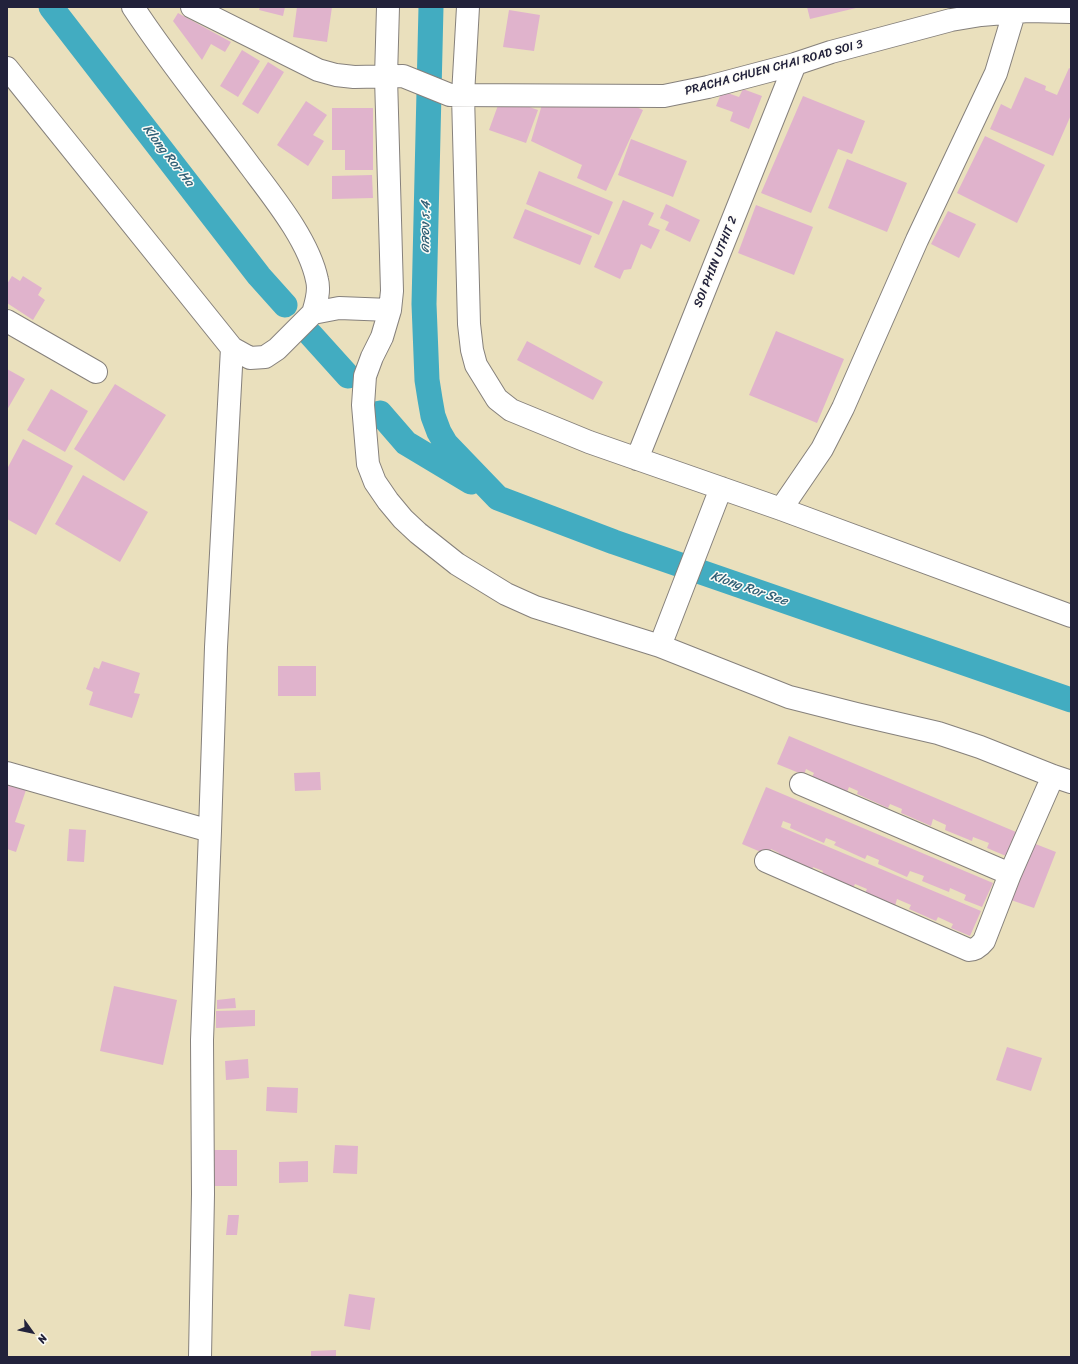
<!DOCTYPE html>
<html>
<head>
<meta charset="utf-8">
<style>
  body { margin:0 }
  #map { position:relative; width:1078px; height:1364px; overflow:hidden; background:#eae0bd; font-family:Sriracha,sans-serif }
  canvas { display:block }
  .frame { position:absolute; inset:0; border:8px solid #22223b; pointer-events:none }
  .north { position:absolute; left:12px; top:1312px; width:40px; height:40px; -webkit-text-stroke:3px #fdfcf7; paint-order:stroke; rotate:123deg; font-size:11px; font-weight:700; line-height:16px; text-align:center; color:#22223b }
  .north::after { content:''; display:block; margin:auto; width:14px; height:18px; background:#22223b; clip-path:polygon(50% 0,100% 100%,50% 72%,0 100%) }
</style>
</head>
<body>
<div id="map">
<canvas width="1078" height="1364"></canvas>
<div class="frame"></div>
<div class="north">N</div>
</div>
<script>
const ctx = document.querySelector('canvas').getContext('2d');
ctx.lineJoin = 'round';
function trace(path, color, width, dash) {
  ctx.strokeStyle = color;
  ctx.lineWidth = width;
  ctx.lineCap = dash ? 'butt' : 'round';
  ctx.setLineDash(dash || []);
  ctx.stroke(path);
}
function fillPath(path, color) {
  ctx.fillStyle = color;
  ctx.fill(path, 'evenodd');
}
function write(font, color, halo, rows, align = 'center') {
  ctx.font = font + ' Sriracha,"Playpen Sans Thai",sans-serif';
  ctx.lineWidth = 3;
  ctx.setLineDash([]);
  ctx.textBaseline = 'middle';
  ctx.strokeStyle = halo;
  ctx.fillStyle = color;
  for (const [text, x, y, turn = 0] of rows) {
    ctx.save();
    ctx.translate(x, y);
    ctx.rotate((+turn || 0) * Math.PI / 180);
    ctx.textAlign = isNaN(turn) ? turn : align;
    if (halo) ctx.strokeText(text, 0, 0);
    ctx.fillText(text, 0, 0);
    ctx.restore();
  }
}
const canal = new Path2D(`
  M51 7 259 276 285 305
  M431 7 424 304 427 380 430 399 433 416 439 432 446 444 498 498 614 542 1071 700
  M311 335 348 376
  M380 413 406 443 471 482`);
const building = new Path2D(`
  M260 7H285L283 16 259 10Z
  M297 7H332L327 42 293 37Z
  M807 7H856V8L810 19Z
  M509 10 540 15 534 51 503 47Z
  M178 13 231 42 225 52 211 44 202 60 173 21Z
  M242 50 260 61 238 97 220 86Z
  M268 62 284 72 258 114 242 104Z
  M1069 68 1071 69V115L1053 156 990 129 1001 104 1011 109 1025 77 1046 86 1045 90 1057 95Z
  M743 89 762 96 749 129 730 121 733 112 716 106 722 91 739 97Z
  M803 96 865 121 852 154 838 149 811 213 761 193Z
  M501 97 538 110 526 143 489 130Z
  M544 98 619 99 643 110 606 191 577 178 582 165 531 141Z
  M306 101 327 115 313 135 324 141 308 166 277 145Z
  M332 108H373V170H345V150H332Z
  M985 136 1045 165 1017 223 957 193Z
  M631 139 687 161 673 197 618 175Z
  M847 159 907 183 887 232 828 208Z
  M539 171 613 202 599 235 526 204Z
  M372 175 373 198 332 199V176Z
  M623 200 654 213 648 225 660 230 651 249 641 244 631 269 624 270 620 279 594 267Z
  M666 204 700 220 690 242 665 230 669 222 660 218Z
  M756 205 813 227 794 275 738 253Z
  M525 209 592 236 580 265 513 238Z
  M948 211 976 224 959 258 931 244Z
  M12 276 20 281 23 276 42 288 38 295 45 300 33 320 7 303V284Z
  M776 331 844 359 817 423 749 395Z
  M527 341 603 382 593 400 517 360Z
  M7 369 25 379 7 410Z
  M115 384 166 415 124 481 74 449Z
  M51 389 88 411 65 452 27 430Z
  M23 439 73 466 36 535 7 519V469Z
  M83 475 148 512 120 562 55 524Z
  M102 661 140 673 134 693 140 694 132 718 89 705 93 692 86 689 94 667 99 669Z
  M278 666H316V696H278Z
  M789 736 1016 832 1006 856 987 848 989 843 973 837 972 841 945 830 946 825 933 819 931 826 901 813 902 809 890 804 888 808 857 794 858 791 849 787 847 792 812 777 814 773 806 769 804 775 777 764Z
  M320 772 321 790 295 791 294 773Z
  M7 784 26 790 15 822 25 825 16 852 7 849Z
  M766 787 993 883 982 907 964 900 966 895 950 888 949 892 922 881 924 876 910 871 907 877 878 864 879 860 867 855 865 859 834 845 836 842 826 838 824 843 790 828 791 824 783 821 781 827 981 911 970 936 951 928 953 924 938 917 936 921 909 909 911 905 897 899 895 906 865 893 867 889 855 884 853 888 822 874 823 871 813 867 811 872 777 857 779 853 771 849 768 855 742 844Z
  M69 829 86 830 84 862 67 861Z
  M1033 843 1056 852 1034 908 1011 900Z
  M114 986 177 1000 163 1065 100 1051Z
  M235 998 236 1008 217 1009V1000Z
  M255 1010V1026L216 1028V1011Z
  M1007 1047 1042 1058 1031 1091 996 1080Z
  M248 1059 249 1078 226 1080 225 1061Z
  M267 1087 298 1088 297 1113 266 1111Z
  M335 1145 358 1146 357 1174 333 1173Z
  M213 1150H237V1186H212Z
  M308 1161V1182L279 1183V1162Z
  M228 1215H239L237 1235H226Z
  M349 1294 375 1298 370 1330 344 1326Z
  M336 1350V1357H311V1351Z`);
const minor = new Path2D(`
  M133 7C169 62 211 113 250 166 274 198 309 241 317 280 320 291 316 303 313 313
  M192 7 318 70 336 75 354 77 403 76 450 95 664 96 708 87 795 64 831 52 951 20 981 15 1028 11 1071 12
  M388 7 386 77 392 291 390 310 382 337 372 357 365 376 363 405 368 464 375 482 388 501 403 519 418 533 457 564 506 594 535 607 660 646
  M468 7 463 95 469 324 472 350 476 365 497 399 511 410 589 442 781 509 1071 616
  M7 68 232 348 216 647 210 831 202 1040 203 1194 200 1357
  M7 321 96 372
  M232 348 250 358 265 357 277 349 313 313 339 308 390 310
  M637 459 795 64
  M721 488 660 646 789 697 856 714 938 733 980 747 1053 776 1071 782
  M781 509 822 449 843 408 917 240 996 73 1014 13
  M7 773 210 831
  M801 784 1010 874
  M766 861 969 950C976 950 980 946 984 941L1010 874 1053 776`);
const streetNames = [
  ["PRACHA CHUEN CHAI ROAD SOI 3",774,68,-15],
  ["SOI PHIN UTHIT 2",716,262,-68]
];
const waterNames = [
  ["Klong Ror Ha",168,156,52],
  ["คลอง ร.4",426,227,-89],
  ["Klong Ror See",749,589,19]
];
trace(canal, '#42acc1', 25);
fillPath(building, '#e0b3cc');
trace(minor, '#86817c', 24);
trace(minor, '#fff', 22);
write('12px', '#22223b', '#fdfcf7', streetNames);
write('italic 13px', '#306077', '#fdfcf7', waterNames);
</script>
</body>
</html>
